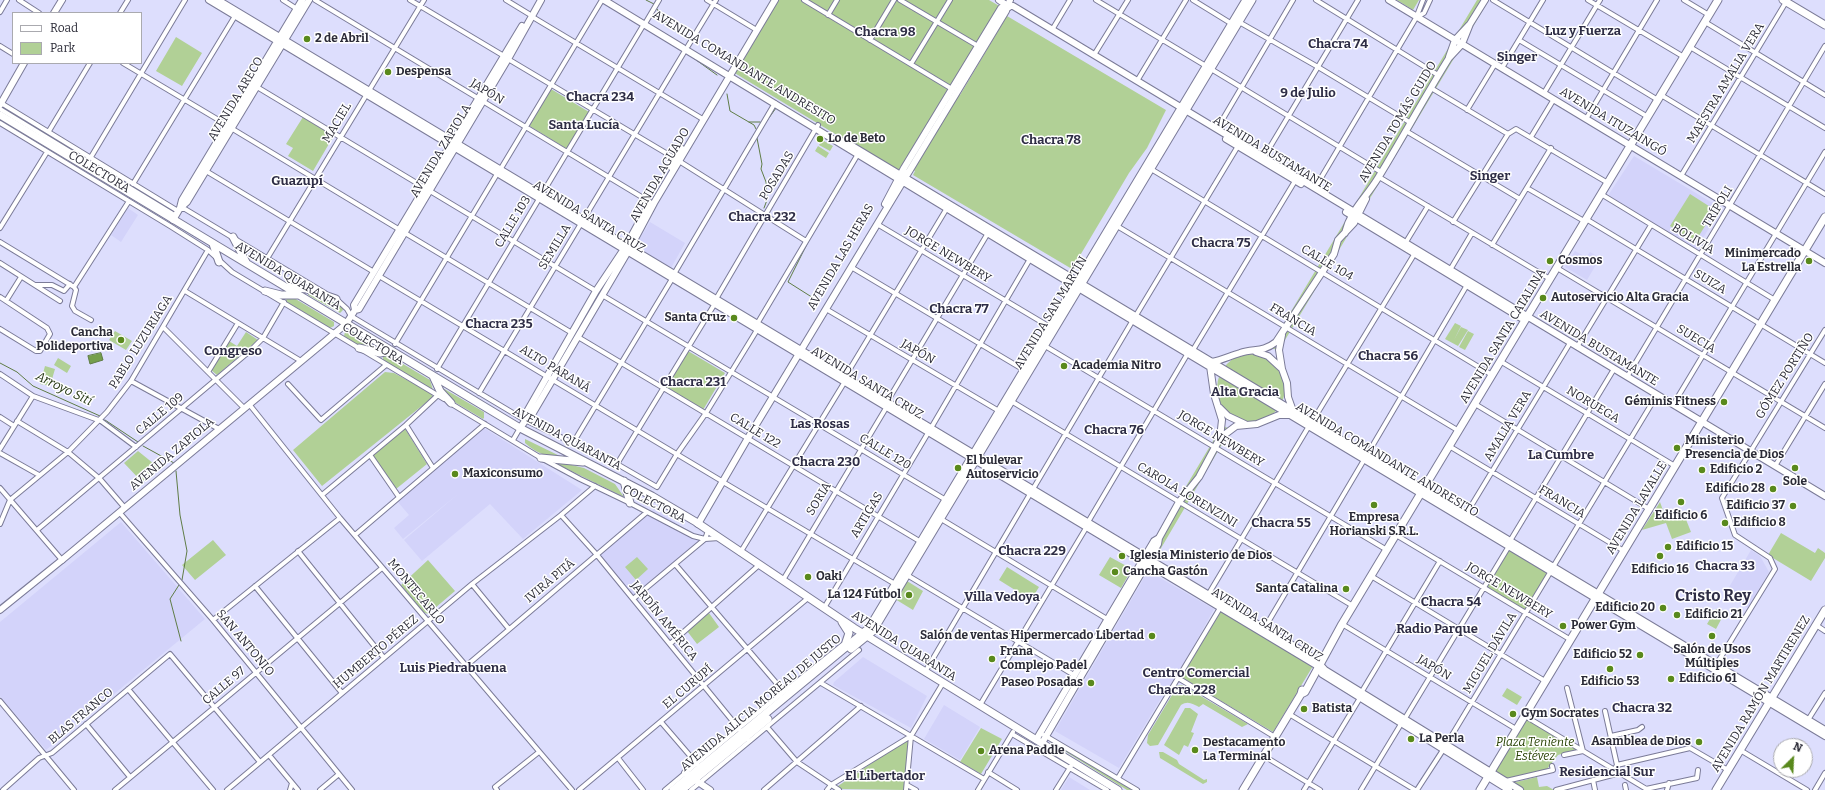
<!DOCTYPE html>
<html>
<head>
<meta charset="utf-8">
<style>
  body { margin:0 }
  #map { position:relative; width:1825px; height:790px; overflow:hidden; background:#dddefd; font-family:Bitter,serif }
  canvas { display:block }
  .legend { position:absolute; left:12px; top:12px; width:130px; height:52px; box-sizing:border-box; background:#fff; border:1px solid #aaaaaf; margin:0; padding:5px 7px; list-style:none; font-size:12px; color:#2b2b37 }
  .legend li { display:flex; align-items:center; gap:8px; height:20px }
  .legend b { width:20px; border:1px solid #aaaaaf }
  .north { position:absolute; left:1773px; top:738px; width:40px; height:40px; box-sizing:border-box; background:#fff; border:1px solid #aaaaaf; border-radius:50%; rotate:24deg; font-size:11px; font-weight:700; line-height:16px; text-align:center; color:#2b2b37 }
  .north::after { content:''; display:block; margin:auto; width:14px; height:18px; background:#59891c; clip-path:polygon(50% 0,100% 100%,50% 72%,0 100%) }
</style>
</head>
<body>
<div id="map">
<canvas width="1825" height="790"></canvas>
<ul class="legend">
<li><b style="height:5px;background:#fff"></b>Road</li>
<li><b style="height:11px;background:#b1d096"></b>Park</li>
</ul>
<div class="north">N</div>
</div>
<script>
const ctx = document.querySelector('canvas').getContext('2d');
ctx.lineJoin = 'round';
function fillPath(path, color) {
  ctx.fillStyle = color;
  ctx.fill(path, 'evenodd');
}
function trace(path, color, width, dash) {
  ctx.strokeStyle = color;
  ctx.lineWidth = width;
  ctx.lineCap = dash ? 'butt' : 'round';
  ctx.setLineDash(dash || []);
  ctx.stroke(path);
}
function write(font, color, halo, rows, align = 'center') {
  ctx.font = font + ' Bitter,serif';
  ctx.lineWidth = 3;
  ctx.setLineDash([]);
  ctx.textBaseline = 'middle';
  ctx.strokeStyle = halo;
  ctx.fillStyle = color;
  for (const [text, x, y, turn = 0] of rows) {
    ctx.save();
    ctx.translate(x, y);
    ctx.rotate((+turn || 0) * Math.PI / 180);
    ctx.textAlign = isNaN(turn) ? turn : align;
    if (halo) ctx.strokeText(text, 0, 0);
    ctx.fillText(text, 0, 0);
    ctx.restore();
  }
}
const built = new Path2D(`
  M1634 156 1721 208 1696 250 1610 196 1609 194Z
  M128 208 138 215 121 242 111 235Z
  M650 222 685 243 671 268 635 246Z
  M1575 251 1586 257 1590 252 1600 258 1587 280 1565 267Z
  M484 428 582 490 523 539 490 504 422 561 404 540 458 494 403 539 394 528 409 515 397 501Z
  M654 509 703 540 631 598 596 557Z
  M121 522 205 619 46 750 0 696V622Z
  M1751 550 1760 556 1769 572 1748 608 1725 594Z
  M1148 571 1214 609 1170 689 1166 690 1119 768 1055 731Z
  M863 657 927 696 911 728 833 685 834 682Z
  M944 705 980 727 960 760 924 739Z
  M1069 777 1090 790H1061Z`);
const green = new Path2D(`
  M776 0H989L1001 7 951 91 960 95 1007 16 1166 110 1147 148 1129 173 1072 269 913 175 915 171 906 166 901 174 733 72Z
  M1397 0H1419L1413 10Z
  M1477 0H1489L1279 350 1269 348 1350 213 1187 115 1351 211Z
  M176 37 202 53 182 86 156 71Z
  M551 89 589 112 567 149 528 125Z
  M303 117 332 135 333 137 313 171 288 156 293 148 286 144Z
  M822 140 833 146 830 151 819 145Z
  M818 146 829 153 826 158 815 151Z
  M1690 194 1715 210 1695 242 1670 226Z
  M308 293H320L342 307 343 310 340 313 308 295Z
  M287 298H294L334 322V326L330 328 287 302 286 300Z
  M1455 323 1461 326 1454 340 1461 327 1468 330 1458 346 1445 339Z
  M350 330 372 344 373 348 360 346 344 336 345 332Z
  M115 331 132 341 126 350 109 340Z
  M1468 331 1474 334 1465 350 1459 347Z
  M246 332 258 340 217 375 211 370 229 341 237 346Z
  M688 351 725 373 703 410 666 388Z
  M1217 388a34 34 0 1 1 68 0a34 34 0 1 1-68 0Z
  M383 355H388L430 380 433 390 383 360Z
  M58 358 71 366 67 373 54 365Z
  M45 366 55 369 50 386 40 384Z
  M385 372 394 373 431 393 433 397 322 486 293 450Z
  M441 387 484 412V418L483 419 451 400Z
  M1222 426 1231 429 1157 555 1148 550Z
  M404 427 427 464 396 489 369 454Z
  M525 439 566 459C549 457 538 455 525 443Z
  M138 451 159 468 142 482 124 463Z
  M559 462 584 468 615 484 624 497 563 467 558 464Z
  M1660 502 1664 513 1673 511 1676 520 1685 517 1691 532 1672 539 1666 523 1642 530Z
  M1781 533 1815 553 1818 548 1825 553V558L1811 581 1768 555Z
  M213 540 226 555 195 580 182 565Z
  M1509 548 1549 572 1526 610 1486 587Z
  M637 557 648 569 636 580 625 567Z
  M1110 557 1132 569 1121 588 1099 575Z
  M428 560 455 591 428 614 423 612 401 585Z
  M1007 567 1039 587 1031 600 999 580Z
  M907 581 923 591 913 610 895 599 904 583Z
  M1716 609 1724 614 1716 629 1707 624Z
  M1220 611 1313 666 1273 732 1181 677Z
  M709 613 719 627 697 644 687 631Z
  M1178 685H1182L1248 724 1242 727 1203 704 1199 707C1193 704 1188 700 1181 705L1158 745 1150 746 1147 743 1148 735Z
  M1507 688 1522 697 1517 705 1502 696Z
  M1185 708H1190L1198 714 1191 732 1194 733 1188 747 1184 745 1179 755 1164 745Z
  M1526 719 1578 749 1558 755 1547 769 1506 779 1495 772Z
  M981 728 1002 739 981 774 960 762Z
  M910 737 905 790 839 789 838 786Z
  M1050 742H1052L1132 790H1127Z
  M1159 752H1163L1177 760 1179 764 1204 780 1207 779V782L1203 784 1160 758Z
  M1537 777 1539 787 1547 786 1554 790H1524L1512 783Z`);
const water = new Path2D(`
  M101 353 103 360 90 364 88 356Z`);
const stream = new Path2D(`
  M646 0 654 4
  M657 9 667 24 680 33
  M692 57 717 75
  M727 94 730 111 754 125 756 129
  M749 122H760
  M766 122 776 108
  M757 138 762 164 761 169 766 182 767 200 764 208
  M810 238 788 282 818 301
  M0 363 17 372 33 386 100 416
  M105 420 138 442
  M143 446 174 463
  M176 471 180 515 187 551 182 580
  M179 585 170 599 181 641`);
const minor = new Path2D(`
  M19 0 39 13
  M283 0 297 9
  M315 0 650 202
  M410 0 504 56
  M506 0 529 14
  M707 0 755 29
  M804 0 952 89
  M900 0 978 46
  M1096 0 1206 66
  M1193 0 1232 24
  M1316 0 1438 75
  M1493 0 1658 100
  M1588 0 1684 57
  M1684 0 1709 15
  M0 12 7 0
  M120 13 128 0
  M828 15 837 0
  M531 16 701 118
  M1417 17 1424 13 1430 0
  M646 22 659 0
  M1239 22 1318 67 1411 123
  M1705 22 1825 95
  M1052 30 1070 0
  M870 40 894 0
  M1519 40 1648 117
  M0 46 13 54
  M688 46 716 0
  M1690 47 1825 128
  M1094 55 1128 0
  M508 59 676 159
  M123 63 227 125
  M911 64 950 0
  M1502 68 1543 0
  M1211 69 1381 172
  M1137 81 1186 0
  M257 87 425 188
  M1431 88 1508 134
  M1544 93 1600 0
  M1661 95 1825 194
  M1 103 178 211
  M0 109 176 216
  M1467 110 1495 64
  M1586 119 1657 0
  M0 123 170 226 208 250 232 272 444 399
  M231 128 400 230
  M1217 129 1293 0
  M49 131 90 63
  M1406 131 1520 199
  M1531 137 1554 99
  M91 157 185 0
  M1264 157 1358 0
  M679 161 806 241
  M1151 169 1492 375
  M500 170 602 0
  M206 171 374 272
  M1681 176 1786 2
  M1379 177 1550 279
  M133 184 235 16
  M1315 188 1416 18 1423 0
  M1527 188 1584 221
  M430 191 596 291
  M1601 194 1775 300
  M180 209H185L325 293
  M1586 219 1825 363
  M1453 222 1508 134 1516 129 1608 183
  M877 224 1050 327
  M1117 226 1459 431
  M0 228 47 152
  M405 233 572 333
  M0 242 74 287
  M1406 242 1428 206
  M1492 245 1551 148
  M268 257 424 0
  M0 263 60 301
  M851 267 1024 370
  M1557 268 1825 428
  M1450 270 1472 233
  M674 274 775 103
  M379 276 720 480
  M35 285H52L64 291 70 284
  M74 287 129 201
  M74 287 76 290 72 306 75 311 91 320
  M185 291 301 361
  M602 295 770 395
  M0 297 47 328 50 334 40 351H36L0 329
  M335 298 347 309 351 316 523 419 617 464 657 487 677 454 706 413 757 330
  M716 299 818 125
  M6 301 21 277
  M826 309 999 411
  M1135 317 1238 146
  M757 324 858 154
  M163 327 244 408
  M578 337 921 542
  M395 344 497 174
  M1045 346 1387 550
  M1577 347 1651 225
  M1193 350 1295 181
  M1500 361 1675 466
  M437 369 644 24
  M208 372 238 323
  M0 374 33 396 101 421 136 447
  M845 377 947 208
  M1627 377 1825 46
  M131 381 219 429
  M288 384 321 420 386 365
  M479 393 686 49
  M773 397 946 500
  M1011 401 1353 606
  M887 402 988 233
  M450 403 541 458 580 479 630 503 693 536 705 539 719 538
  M249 404 340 518 572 790
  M1475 404 1649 509
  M1673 405 1825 152
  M0 417 14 426
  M17 421 68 452 100 479 125 508
  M1312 422 1415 253
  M406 425 433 468
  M931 428 1030 259
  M513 440 520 428
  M573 443 672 279
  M1449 446 1624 551
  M0 449 33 396
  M0 453 39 475
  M370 455 399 497
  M1367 455 1467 285
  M617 464 714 305
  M1775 466 1825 384
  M723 482 895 584
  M0 488 62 560
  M1033 489 1133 320
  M322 495 406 425 438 395
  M119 512 213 620 352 790
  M561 515 597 555 749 741
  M1465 516 1570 343
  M941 519 1107 619
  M1088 522 1188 353
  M0 524 10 500 68 452 107 412 131 381 208 250
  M37 530 251 350 263 338 284 302
  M355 535 485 424
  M1396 535 1571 640
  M1510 541 1614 369
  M298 551 384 658
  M740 553 844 383
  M675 564 784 692
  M1553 567 1657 395
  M907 575 1074 675
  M1371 576 1545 681
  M783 580 886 408
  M472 584 509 629
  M255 586 342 693
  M1208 595 1309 426
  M633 599 705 539 708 531
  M824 608 928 433
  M213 620 340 518
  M1342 624 1516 729
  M1816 625 1825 631
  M1264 629 1364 460
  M670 644 759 565
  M1716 665 1775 569 1770 558 1735 535 1722 498 1825 330
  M466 666 647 512
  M925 672 1030 494
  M1178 678 1275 737
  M821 683 984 779
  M128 689 213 790
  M1361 693 1440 561
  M0 701 74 790
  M980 705 1086 528
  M1605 711 1617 765
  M1289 714 1415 790
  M1525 716 1648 790
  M1404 720 1509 546
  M1808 720 1825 693
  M661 722 698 765
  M86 724 130 777
  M767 727 797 762 839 790
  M1012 734 1107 790
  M1044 735 1137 790
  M1611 736 1638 730 1642 727
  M1446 745 1551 571
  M1740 750 1807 790
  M269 755 298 790
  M1564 755 1583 751 1567 688
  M1264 756 1320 790
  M618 758 643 790
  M1614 770 1617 765 1690 748 1728 770
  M988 772 1017 790
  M1118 778 1220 608
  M1593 780 1595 790
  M1506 781 1553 770 1552 766
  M907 785 916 790
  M1625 785 1626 790
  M1646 789 1697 778 1698 770
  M3 790 39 758 52 753 170 654 260 762
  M115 790 382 568
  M227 790 472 584 561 515 595 486
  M290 790 292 783
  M320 790 339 774
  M497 790 495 787 539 752
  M579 790 808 598
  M665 790 739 728 846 642
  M691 790 859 650
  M764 790 861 706
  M827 790 831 785 911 736 943 683
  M906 790 911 736
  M978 790 1013 732
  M1056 790 1071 766
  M1304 790 1360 698
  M1361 790 1401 724
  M1417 790 1443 750
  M1556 790 1620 773
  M1667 790 1669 783
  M1815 790 1825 773`);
const tertiary = new Path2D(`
  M0 610 62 560`);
const secondary = new Path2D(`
  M209 0 1316 665 1319 667 1322 674 1509 790
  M218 0 1314 658 1325 670 1520 790
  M604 0 1030 259 1825 736
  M999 0 1009 7
  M1389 0 1825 263
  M1007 5 1013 6 1825 496
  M54 13 62 0
  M1449 57 1455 40 1469 25
  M0 105 24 63
  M1226 139 1301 184
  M844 141 1825 730
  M671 167 682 149
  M885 204 904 168 1001 8 1007 5
  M180 208 182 200 302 0
  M1346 212 1521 318 1527 317
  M173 220 180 208 187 202 309 0
  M1345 233C1351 209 1366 198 1378 178 1402 139 1424 98 1449 58L1462 44 1470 24 1485 0
  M355 310 354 305 522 26
  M1282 335 1279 350 1282 369 1287 383 1288 397 1293 411
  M1256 352 1268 356 1281 368
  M1212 362C1222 360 1230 356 1240 353 1254 348 1262 353 1276 342L1334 254 1338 240 1354 223 1366 199
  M1210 366 1214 394 1222 420 1220 438
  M1220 408 1228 416 1245 424
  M525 421V415L596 291 626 246 648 206
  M520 428 525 421 530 418 630 248 654 203 775 0
  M698 524 748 438 1006 11 1010 0
  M62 560 346 324 355 310 359 309 508 59 541 0
  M1036 740 1154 541 1159 538
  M1042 743 1153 553 1158 544 1159 538 1179 502 1199 477 1220 438 1236 426 1257 424 1279 415H1289
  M685 773 710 790`);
const primary = new Path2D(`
  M1783 0 1825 25
  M851 649 873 631 1252 0
  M1301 694 1305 692 1342 624 1718 0
  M673 790 869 628 1246 0
  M682 790 768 719
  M1243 790 1301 694 1302 690
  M1480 790 1825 217
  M1716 790 1825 610`);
const trunk = new Path2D(`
  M0 115 520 428 652 496 696 522 854 628 1118 790
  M233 237 246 262
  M213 244 219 262
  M286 287 307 289 336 299
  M265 291 281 295H298
  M359 348 380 353 390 351
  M433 376 440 391 451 403
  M541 458 583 462
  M624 481 630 503
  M842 622 849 633 846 642`);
const markers = [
  [307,39,4,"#59891c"],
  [388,72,4,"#59891c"],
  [820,139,4,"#59891c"],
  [1550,261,4,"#59891c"],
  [1809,261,4,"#59891c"],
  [1543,298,4,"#59891c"],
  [734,318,4,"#59891c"],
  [121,340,4,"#59891c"],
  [1064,366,4,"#59891c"],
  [1724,402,4,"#59891c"],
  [1677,448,4,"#59891c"],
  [958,468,4,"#59891c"],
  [1795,468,4,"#59891c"],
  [1702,470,4,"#59891c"],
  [455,474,4,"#59891c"],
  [1773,489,4,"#59891c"],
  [1681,502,4,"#59891c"],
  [1374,505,4,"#59891c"],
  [1793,506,4,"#59891c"],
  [1725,523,4,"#59891c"],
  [1668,547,4,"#59891c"],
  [1122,556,4,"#59891c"],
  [1660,556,4,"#59891c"],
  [1115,572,4,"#59891c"],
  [808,577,4,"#59891c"],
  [1346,589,4,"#59891c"],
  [909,595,4,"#59891c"],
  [1663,608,4,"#59891c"],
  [1677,615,4,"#59891c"],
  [1563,626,4,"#59891c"],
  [1152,636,4,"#59891c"],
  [1712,636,4,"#59891c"],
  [1640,655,4,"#59891c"],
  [992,659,4,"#59891c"],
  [1610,669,4,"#59891c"],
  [1671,679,4,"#59891c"],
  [1091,683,4,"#59891c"],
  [1304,709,4,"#59891c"],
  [1513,714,4,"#59891c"],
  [1411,739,4,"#59891c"],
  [1699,742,4,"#59891c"],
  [1195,750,4,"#59891c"],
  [981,751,4,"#59891c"]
];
const poiNames = [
  ["2 de Abril",315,39],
  ["Despensa",396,72],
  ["Lo de Beto",828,139],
  ["Minimercado",1801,254,"right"],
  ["La Estrella",1801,268,"right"],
  ["Cosmos",1558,261],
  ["Autoservicio Alta Gracia",1551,298],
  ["Santa Cruz",726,318,"right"],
  ["Cancha",113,333,"right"],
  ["Polideportiva",113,347,"right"],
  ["Academia Nitro",1072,366],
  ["Géminis Fitness",1716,402,"right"],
  ["Ministerio",1685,441],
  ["Presencia de Dios",1685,455],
  ["El bulevar",966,461],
  ["Autoservicio",966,475],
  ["Edificio 2",1710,470],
  ["Maxiconsumo",463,474],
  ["Sole",1795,482,"center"],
  ["Edificio 28",1765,489,"right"],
  ["Edificio 37",1785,506,"right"],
  ["Edificio 6",1681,516,"center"],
  ["Empresa",1374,518,"center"],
  ["Horianski S.R.L.",1374,532,"center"],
  ["Edificio 8",1733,523],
  ["Edificio 15",1676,547],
  ["Iglesia Ministerio de Dios",1130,556],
  ["Edificio 16",1660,570,"center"],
  ["Cancha Gastón",1123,572],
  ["Oaki",816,577],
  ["Santa Catalina",1338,589,"right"],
  ["La 124 Fútbol",901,595,"right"],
  ["Edificio 20",1655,608,"right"],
  ["Edificio 21",1685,615],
  ["Power Gym",1571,626],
  ["Salón de ventas Hipermercado Libertad",1144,636,"right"],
  ["Salón de Usos",1712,650,"center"],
  ["Múltiples",1712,664,"center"],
  ["Frana",1000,652],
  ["Complejo Padel",1000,666],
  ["Edificio 52",1632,655,"right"],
  ["Edificio 61",1679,679],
  ["Edificio 53",1610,682,"center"],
  ["Paseo Posadas",1083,683,"right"],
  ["Batista",1312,709],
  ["Gym Socrates",1521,714],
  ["La Perla",1419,739],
  ["Asamblea de Dios",1691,742,"right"],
  ["Destacamento",1203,743],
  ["La Terminal",1203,757],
  ["Arena Paddle",989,751]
];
const streetNames = [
  ["AVENIDA COMANDANTE ANDRESITO",744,68,31],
  ["MAESTRA AMALIA VERA",1726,83,-59],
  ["JAPÓN",487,92,31],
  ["AVENIDA ARECO",236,99,-59],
  ["AVENIDA TOMÁS GUIDO",1398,122,-59],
  ["AVENIDA ITUZAINGÓ",1613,122,31],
  ["MACIEL",337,123,-59],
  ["AVENIDA ZAPIOLA",441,151,-59],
  ["AVENIDA BUSTAMANTE",1272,154,31],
  ["COLECTORA",99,172,31],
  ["AVENIDA AGUADO",660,175,-60],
  ["POSADAS",777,176,-59],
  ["TRÍPOLI",1718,207,-59],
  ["AVENIDA SANTA CRUZ",589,217,31],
  ["CALLE 103",513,222,-59],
  ["BOLIVIA",1693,239,31],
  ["SEMILLA",555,247,-59],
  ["JORGE NEWBERY",948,255,31],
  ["AVENIDA LAS HERAS",841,257,-60],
  ["CALLE 104",1327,263,31],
  ["AVENIDA QUARANTA",288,276,31],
  ["SUIZA",1710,282,31],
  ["AVENIDA SAN MARTÍN",1051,313,-59],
  ["FRANCIA",1293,320,31],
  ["AVENIDA SANTA CATALINA",1503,336,-59],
  ["SUECIA",1696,339,31],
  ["PABLO LUZURIAGA",141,342,-58],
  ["COLECTORA",373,344,31],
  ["AVENIDA BUSTAMANTE",1599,348,31],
  ["JAPÓN",918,352,30],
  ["ALTO PARANÁ",555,369,31],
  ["GÓMEZ PORTIÑO",1785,376,-58],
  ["AVENIDA SANTA CRUZ",867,383,31],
  ["NORUEGA",1593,405,31],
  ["CALLE 109",160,414,-40],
  ["AMALIA VERA",1508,426,-59],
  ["CALLE 122",755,431,31],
  ["AVENIDA QUARANTA",567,439,28],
  ["JORGE NEWBERY",1221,439,31],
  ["CALLE 120",885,452,31],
  ["AVENIDA ZAPIOLA",172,454,-40],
  ["AVENIDA COMANDANTE ANDRESITO",1387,460,31],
  ["CAROLA LORENZINI",1187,495,31],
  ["SORIA",819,499,-59],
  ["FRANCIA",1562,502,31],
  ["COLECTORA",654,504,27],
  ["AVENIDA LAVALLE",1637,508,-59],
  ["ARTIGAS",867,515,-59],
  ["IVIRÁ PITÁ",550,581,-40],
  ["JORGE NEWBERY",1509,591,31],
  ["MONTECARLO",416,592,50],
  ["JARDÍN AMÉRICA",664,621,51],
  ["AVENIDA SANTA CRUZ",1267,625,32],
  ["SAN ANTONIO",245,643,50],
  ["AVENIDA QUARANTA",904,646,32],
  ["HUMBERTO PÉREZ",376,652,-40],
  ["MIGUEL DÁVILA",1490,653,-59],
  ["JAPÓN",1434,668,31],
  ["CALLE 97",224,686,-40],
  ["EL CURUPÍ",688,687,-40],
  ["AVENIDA RAMÓN MARTIRENEZ",1761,694,-59],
  ["AVENIDA ALICIA MOREAU DE JUSTO",761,703,-40],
  ["BLAS FRANCO",81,716,-40]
];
const parkNames = [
  ["Plaza Teniente",1535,743],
  ["Estévez",1535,757]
];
const neighbourhoodNames = [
  ["Luz y Fuerza",1583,31],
  ["Chacra 98",885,32],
  ["Chacra 74",1338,44],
  ["Singer",1517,57],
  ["9 de Julio",1308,93],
  ["Chacra 234",600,97],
  ["Santa Lucía",584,125],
  ["Chacra 78",1051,140],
  ["Singer",1490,176],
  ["Guazupí",297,181],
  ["Chacra 232",762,217],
  ["Chacra 75",1221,243],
  ["Chacra 77",959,309],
  ["Chacra 235",499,324],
  ["Congreso",233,351],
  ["Chacra 56",1388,356],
  ["Chacra 231",693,382],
  ["Alta Gracia",1245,392],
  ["Las Rosas",820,424],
  ["Chacra 76",1114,430],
  ["La Cumbre",1561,455],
  ["Chacra 230",826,462],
  ["Chacra 55",1281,523],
  ["Chacra 229",1032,551],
  ["Chacra 33",1725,566],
  ["Villa Vedoya",1002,597],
  ["Chacra 54",1451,602],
  ["Radio Parque",1437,629],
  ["Luis Piedrabuena",453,668],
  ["Centro Comercial",1196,673],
  ["Chacra 228",1182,690],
  ["Chacra 32",1642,708],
  ["Residencial Sur",1607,772],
  ["El Libertador",885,776]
];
const waterNames = [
  ["Arroyo Sití",64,389,26]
];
const districtNames = [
  ["Cristo Rey",1713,597]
];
fillPath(built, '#d3d3fa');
fillPath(green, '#b1d096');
fillPath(water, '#759f4c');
trace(water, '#5f7c46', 1);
trace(stream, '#5f7c46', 1);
trace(minor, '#7b7b98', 6);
trace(tertiary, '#7b7b98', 8);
trace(secondary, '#7b7b98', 8);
trace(primary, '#7b7b98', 9);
trace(trunk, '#7b7b98', 9);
trace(minor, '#fff', 4);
trace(tertiary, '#fff', 5.5);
trace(secondary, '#fff', 6);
trace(primary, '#fff', 7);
trace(trunk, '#fff', 7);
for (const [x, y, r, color] of markers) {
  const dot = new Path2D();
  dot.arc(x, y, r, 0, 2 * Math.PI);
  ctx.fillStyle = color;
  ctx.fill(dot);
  trace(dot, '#fff', 1.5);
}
write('bold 12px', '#2b2b37', '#fff', poiNames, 'left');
write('12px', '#2b2b37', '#fff', streetNames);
write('italic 12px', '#274103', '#fff', parkNames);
write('bold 13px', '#2e2d45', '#fff', neighbourhoodNames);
write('italic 13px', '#253714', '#fff', waterNames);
write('bold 16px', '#2e2d45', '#fff', districtNames);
</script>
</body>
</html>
